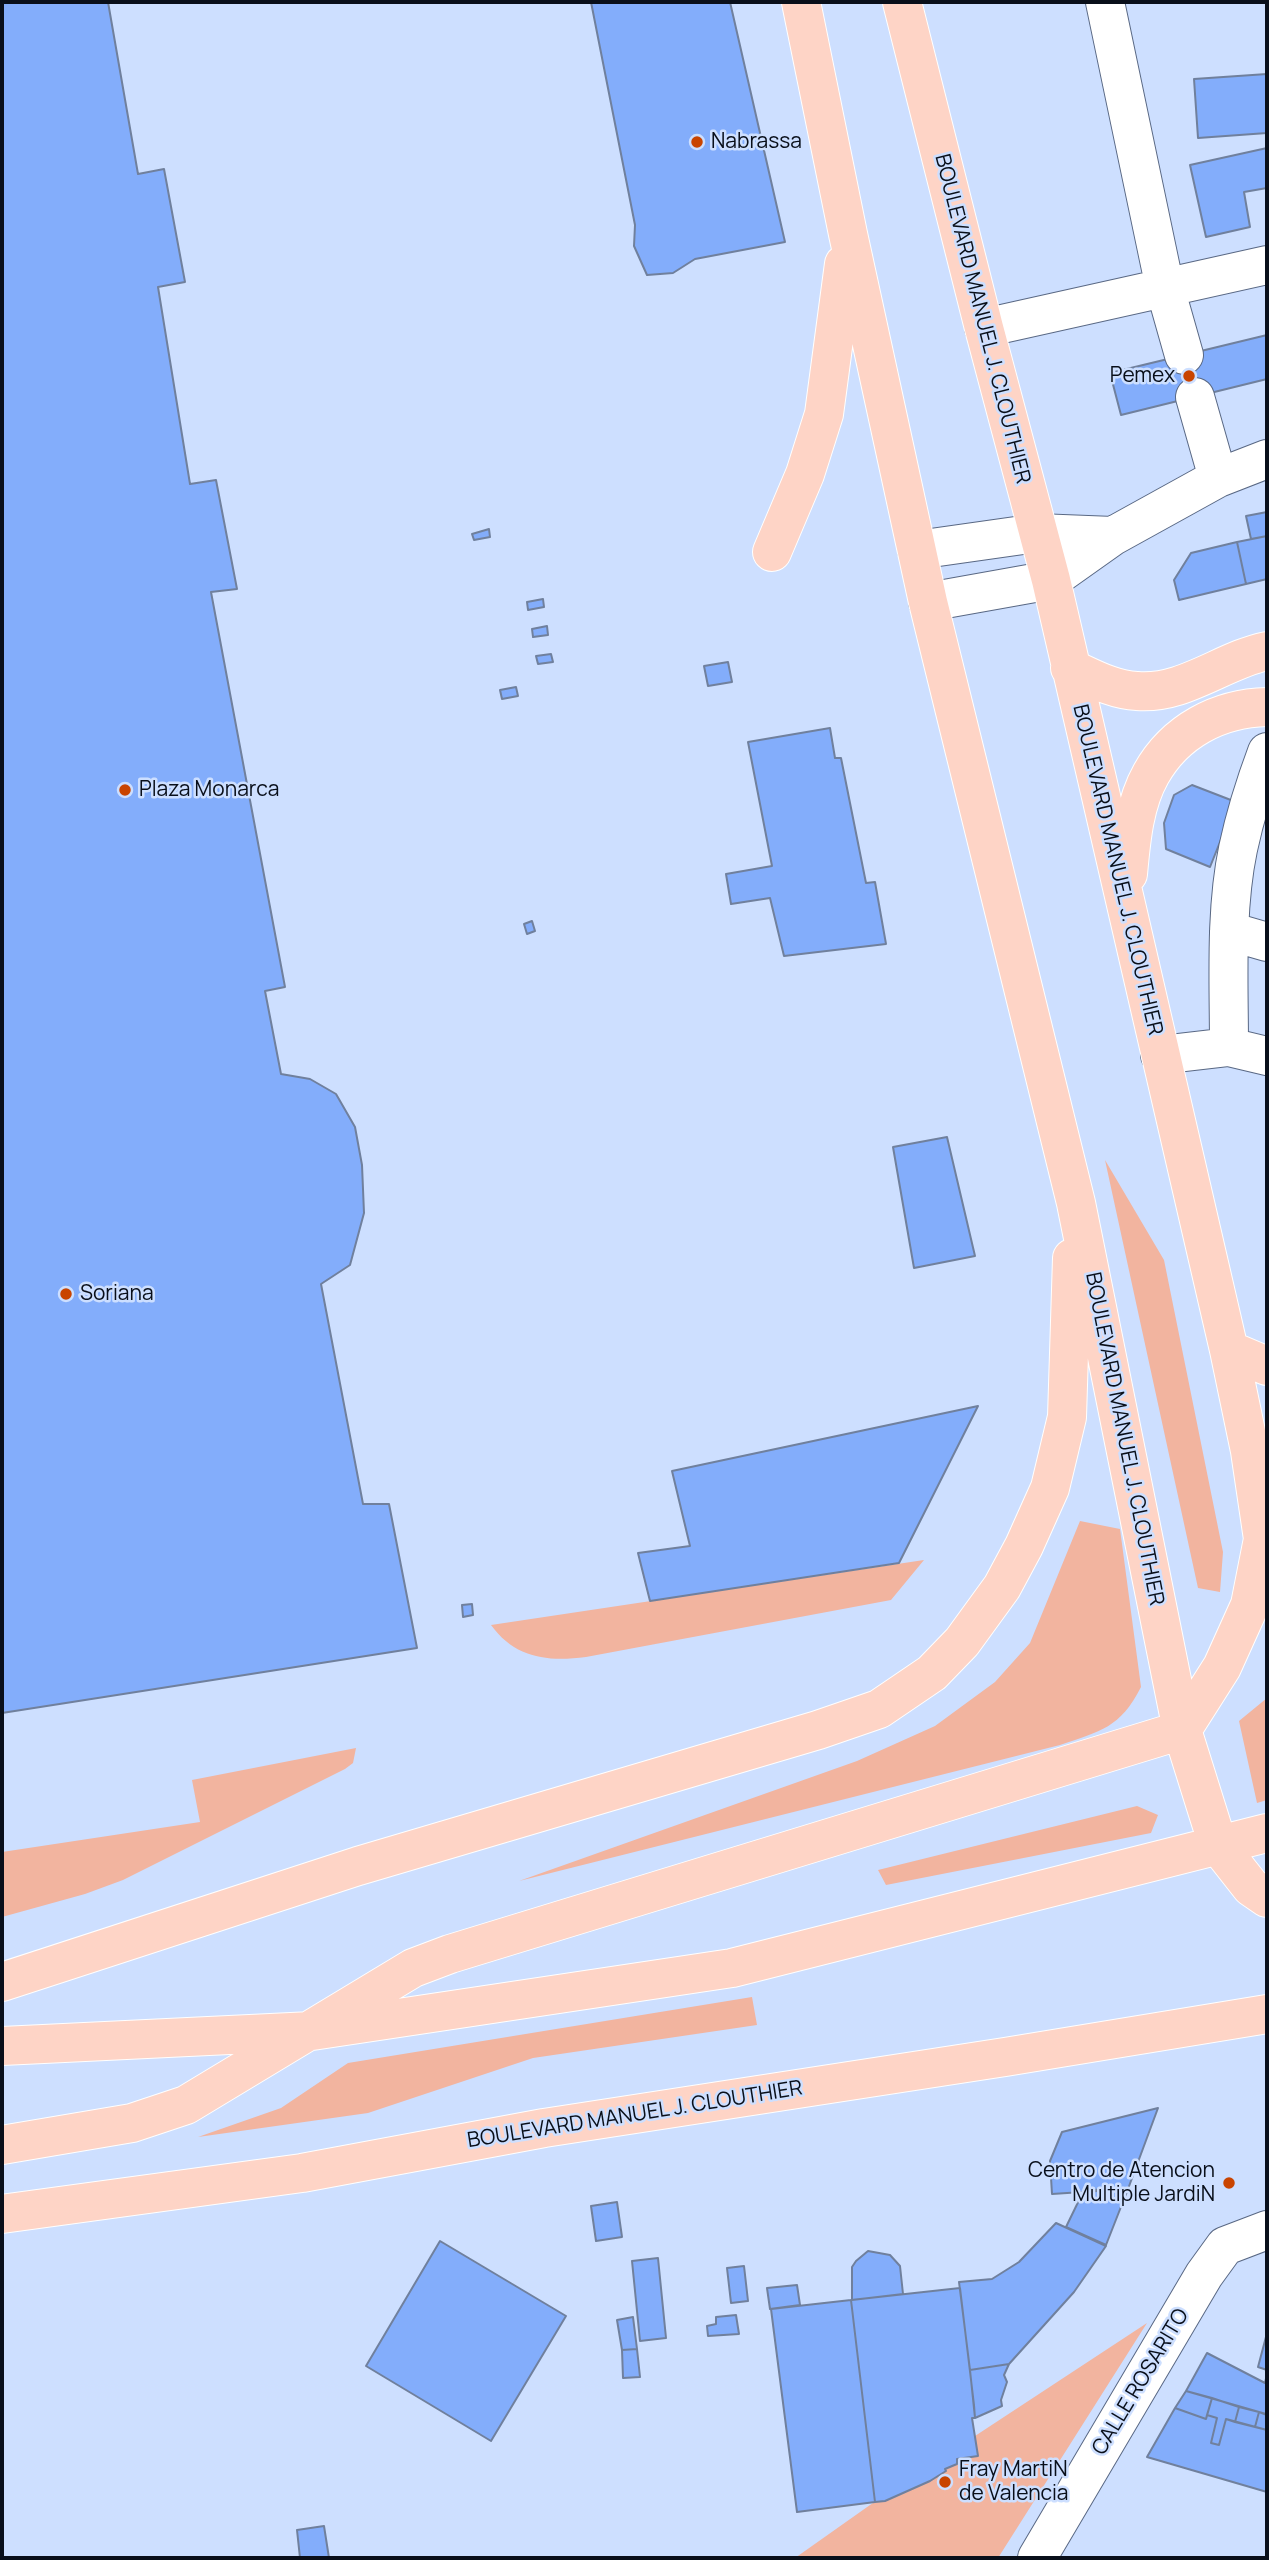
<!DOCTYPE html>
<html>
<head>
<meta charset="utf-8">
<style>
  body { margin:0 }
  #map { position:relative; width:1269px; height:2560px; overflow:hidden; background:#cddfff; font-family:Manrope,sans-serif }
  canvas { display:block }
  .frame { position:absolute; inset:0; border:4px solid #090f1a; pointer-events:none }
</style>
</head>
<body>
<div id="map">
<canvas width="1269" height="2560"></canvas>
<div class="frame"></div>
</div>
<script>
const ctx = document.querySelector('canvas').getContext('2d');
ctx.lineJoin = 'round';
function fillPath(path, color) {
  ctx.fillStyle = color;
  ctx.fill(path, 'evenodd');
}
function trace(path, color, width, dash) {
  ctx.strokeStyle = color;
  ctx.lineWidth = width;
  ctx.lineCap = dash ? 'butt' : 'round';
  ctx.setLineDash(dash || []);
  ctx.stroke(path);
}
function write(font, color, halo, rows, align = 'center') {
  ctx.font = font + ' Manrope,sans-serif';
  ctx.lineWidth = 5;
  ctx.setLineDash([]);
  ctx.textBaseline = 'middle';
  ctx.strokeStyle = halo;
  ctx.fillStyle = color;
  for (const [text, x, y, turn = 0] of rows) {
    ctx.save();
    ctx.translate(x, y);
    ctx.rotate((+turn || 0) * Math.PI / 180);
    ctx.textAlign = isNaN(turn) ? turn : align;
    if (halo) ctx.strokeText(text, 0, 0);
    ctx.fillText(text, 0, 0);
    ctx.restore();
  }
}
const green = new Path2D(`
  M1105 1160 1164 1260 1223 1552 1220 1592 1198 1588Z
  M1080 1521 1120 1529 1141 1687C1120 1728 1101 1731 1060 1745L519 1881 857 1761 935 1726 995 1682 1030 1643Z
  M924 1560 891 1600 586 1657C547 1662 515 1658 491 1625Z
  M1267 1698V1800L1257 1803 1239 1721Z
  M356 1748 353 1763 345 1769 123 1880 85 1894 2 1917V1852L200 1822 192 1780Z
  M1137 1806 1158 1815 1151 1833 886 1885 878 1870Z
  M752 1997 757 2025 533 2058 368 2113 198 2137 281 2108 348 2063Z
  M1147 2323 998 2558H795L870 2505Z`);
const building = new Path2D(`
  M2 2H108L138 174 164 169 185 282 158 287 190 484 216 480 237 589 211 592 285 987 265 991 281 1074 310 1079 336 1094 355 1127 362 1165 364 1213 350 1265 321 1284 363 1504H389L417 1648 2 1713Z
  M591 2H730L785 242 695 259 673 273 647 275 634 246 635 225Z
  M1267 74V133L1198 138 1194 79Z
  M1267 148V188L1244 192 1250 227 1206 237 1190 165Z
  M1267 335V379L1121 415 1110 373Z
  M1267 512V536L1251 539 1246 516Z
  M489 529 490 537 474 540 472 534Z
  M1267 536V579L1246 584 1237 542Z
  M1237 542 1246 584 1179 600 1174 580 1191 553Z
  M543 599 544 607 528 610 527 602Z
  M547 626 548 635 533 637 532 629Z
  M551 654 553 662 538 664 536 656Z
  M728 662 732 682 708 686 704 666Z
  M516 687 518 696 502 699 500 690Z
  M830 728 835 758H841L866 883 875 882 886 944 784 956 770 898 731 904 726 874 772 866 748 742Z
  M1192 785 1236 802 1210 867 1166 849 1164 823 1174 795Z
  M532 921 535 931 527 934 524 924Z
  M947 1137 975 1256 914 1268 893 1147Z
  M978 1406 899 1563 650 1601 638 1553 690 1546 672 1471Z
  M472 1604 473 1615 463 1617 462 1605Z
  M1158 2108 1128 2189 1052 2194 1050 2161 1062 2132Z
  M1128 2189 1106 2245 1066 2227 1084 2190Z
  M617 2202 622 2237 596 2241 591 2206Z
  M1056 2223 1106 2246 1074 2292 1009 2364 970 2370 959 2282 992 2279 1019 2262Z
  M440 2241 566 2316 491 2441 366 2366Z
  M868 2251 890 2255 900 2266 903 2294 852 2300V2267L856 2261Z
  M658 2258 666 2338 640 2341 632 2261Z
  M744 2266 748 2301 731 2303 727 2268Z
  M797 2285 800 2305 770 2309 767 2288Z
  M960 2288 974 2405 975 2418H972L978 2456 957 2459V2464L945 2469 946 2471 930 2481 885 2501 875 2502 851 2300Z
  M851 2300 875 2502 797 2512 771 2309Z
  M736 2315 739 2334 708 2336 707 2326 716 2324V2317Z
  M633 2317 637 2349 622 2350 617 2320Z
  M1267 2333V2370L1258 2367Z
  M637 2349 640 2377 623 2378 622 2350Z
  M1207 2353 1265 2383 1267 2374 1266 2414 1186 2391Z
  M1009 2364 1004 2375 1007 2382 1001 2400 1002 2406 975 2418 970 2370Z
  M1186 2391 1212 2398 1206 2419 1175 2408Z
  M1212 2398 1239 2407 1235 2422 1226 2419 1219 2445 1211 2443 1217 2418 1207 2415Z
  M1239 2407 1259 2412 1255 2427 1235 2422Z
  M1175 2408 1206 2419 1207 2415 1217 2418 1211 2443 1219 2445 1226 2419 1267 2430V2492L1147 2457Z
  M1259 2412 1267 2415V2430L1255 2427Z
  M324 2526 329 2558H300L297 2530Z`);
const minor = new Path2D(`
  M1105 2 1165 288 1184 355
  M984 328 1267 265
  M1195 397 1218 478
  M917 550 1037 533 1113 536
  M928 602 1051 580 1113 536 1218 478 1267 459
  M1229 931 1267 942
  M1229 1047C1229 983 1225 911 1238 849 1245 816 1255 784 1267 752
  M1160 1055 1229 1047 1267 1056
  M1037 2558 1204 2275 1225 2246 1267 2230`);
const major = new Path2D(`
  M801 2 848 234 928 602 1076 1203 1182 1730 1218 1845 1251 1887 1267 1898
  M772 552 805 474 824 414 844 264
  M1070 668C1092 678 1113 690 1137 691 1184 695 1223 660 1267 651
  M1128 874C1131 841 1134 804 1151 774 1175 731 1219 708 1267 707
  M1229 1350 1267 1366
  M2 1982 358 1866 818 1730 879 1709 932 1673 962 1642 1002 1587 1024 1546 1050 1488 1067 1417 1072 1258
  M2 2046 312 2031 732 1968 1267 1833
  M2 2145 132 2123 186 2105 413 1968 450 1954 1182 1730 1222 1667 1250 1605 1263 1539 1250 1451 1229 1350 1051 580 984 328 902 2
  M2 2214 302 2173 544 2128 1005 2057 1267 2014`);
const markers = [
  [697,142,7,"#c94400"],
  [1189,376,7,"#c94400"],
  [125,790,7,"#c94400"],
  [66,1294,7,"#c94400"],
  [1229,2183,7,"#c94400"],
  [945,2482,7,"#c94400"]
];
const poiNames = [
  ["Nabrassa",711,142],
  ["Pemex",1175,376,"right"],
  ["Plaza Monarca",139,790],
  ["Soriana",80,1294],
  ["Centro de Atencion",1215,2171,"right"],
  ["Multiple JardiN",1215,2195,"right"],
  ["Fray MartiN",959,2470],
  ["de Valencia",959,2494]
];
const streetNames = [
  ["BOULEVARD MANUEL J. CLOUTHIER",982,319,76],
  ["BOULEVARD MANUEL J. CLOUTHIER",1117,870,77],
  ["BOULEVARD MANUEL J. CLOUTHIER",1124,1439,79],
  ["BOULEVARD MANUEL J. CLOUTHIER",635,2115,-9],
  ["CALLE ROSARITO",1141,2382,-59]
];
fillPath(green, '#f2b49f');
fillPath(building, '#83adfb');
trace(building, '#70809d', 2);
trace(minor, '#596884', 40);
trace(major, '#fff', 40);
trace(minor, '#fff', 38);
trace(major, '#fed4c6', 38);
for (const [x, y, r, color] of markers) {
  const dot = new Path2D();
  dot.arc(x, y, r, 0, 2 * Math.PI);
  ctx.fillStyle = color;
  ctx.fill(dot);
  trace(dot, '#cddfff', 2.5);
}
write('21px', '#090f1a', '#cddfff', poiNames, 'left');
write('21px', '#090f1a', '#cddfff', streetNames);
</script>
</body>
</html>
